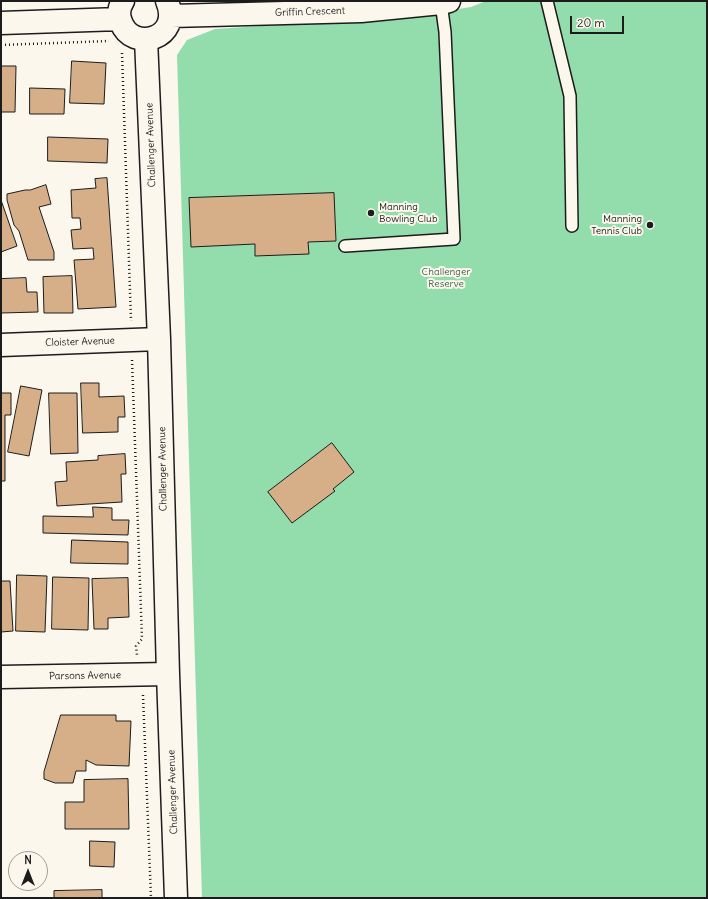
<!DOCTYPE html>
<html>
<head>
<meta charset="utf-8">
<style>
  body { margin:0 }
  #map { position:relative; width:708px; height:899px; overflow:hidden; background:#fbf7ec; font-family:Delius,sans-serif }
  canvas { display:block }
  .frame { position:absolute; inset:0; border:2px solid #1c1c1c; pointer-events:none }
  .north { position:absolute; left:8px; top:851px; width:40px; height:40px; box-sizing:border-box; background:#fbf7ec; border:1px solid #a29f99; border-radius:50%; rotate:0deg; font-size:11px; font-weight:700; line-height:16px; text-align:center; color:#1c1c1c }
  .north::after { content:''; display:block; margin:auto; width:14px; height:18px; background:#1c1c1c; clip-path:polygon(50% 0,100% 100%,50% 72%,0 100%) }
  .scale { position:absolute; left:570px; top:16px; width:54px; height:18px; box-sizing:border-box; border:2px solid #1c1c1c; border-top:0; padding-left:5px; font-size:12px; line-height:14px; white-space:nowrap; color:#1c1c1c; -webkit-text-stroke:3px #fbf7ec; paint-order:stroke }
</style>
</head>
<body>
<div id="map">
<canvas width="708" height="899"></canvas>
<div class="frame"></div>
<div class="north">N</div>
<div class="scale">20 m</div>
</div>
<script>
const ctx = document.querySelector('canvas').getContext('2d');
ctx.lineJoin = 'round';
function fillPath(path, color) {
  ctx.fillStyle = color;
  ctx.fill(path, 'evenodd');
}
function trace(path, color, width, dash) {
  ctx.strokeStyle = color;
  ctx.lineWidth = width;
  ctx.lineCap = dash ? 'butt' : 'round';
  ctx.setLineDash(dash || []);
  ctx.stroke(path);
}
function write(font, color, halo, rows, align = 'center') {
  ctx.font = font + ' Delius,sans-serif';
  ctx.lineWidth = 4;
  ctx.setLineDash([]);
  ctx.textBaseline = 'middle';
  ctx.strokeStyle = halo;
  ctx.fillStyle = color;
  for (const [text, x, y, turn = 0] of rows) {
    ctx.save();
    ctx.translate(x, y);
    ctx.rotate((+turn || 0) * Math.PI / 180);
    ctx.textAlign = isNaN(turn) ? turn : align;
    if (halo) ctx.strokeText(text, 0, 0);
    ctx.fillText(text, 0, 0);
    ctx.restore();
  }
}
const green = new Path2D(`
  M486 1H707V898H202L177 55 187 40 215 29 412 16 471 7Z`);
const building = new Path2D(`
  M72 61 106 63 104 104 70 103Z
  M1 66H16L15 112H1V124Z
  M30 88 65 89 64 114H30Z
  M48 137 108 139 107 163 48 161Z
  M107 178 116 307 78 309 74 260 94 259 93 248 73 249 71 230 81 229 80 218H72L71 190 96 188 95 179Z
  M46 185 51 204 39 207 54 252V260H28L19 231 14 225 7 200V194L25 190H30Z
  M334 193 336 241 308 242 309 254 255 256V244L191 247 189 198Z
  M1 200 17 246 1 252Z
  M72 276 73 313H44L43 277Z
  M26 278 27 292H37L38 312 1 313V279Z
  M81 383H99V397L124 396 125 417H118V432L83 433Z
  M21 386 42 390 29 456 8 452Z
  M1 393H11V415H5V481H1Z
  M49 393H77L78 453 51 454Z
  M332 443 354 472 333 489 335 491 292 523 268 492Z
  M125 454 126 474H121L122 502 57 506 55 482 67 481 66 462 98 460V456Z
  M93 507 112 508V520H129L128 535 43 533V516L93 517Z
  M72 540 128 542V564L71 563Z
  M17 575 47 576 45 632 16 631Z
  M53 577 89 578 88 630 52 629Z
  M128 578 129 617 108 618V629H94L92 579Z
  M1 581H10L13 631 1 632Z
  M61 715H116V721H131L129 766 96 765 86 760V771H76L73 783H55L44 779V772Z
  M128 779 129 829H65V802H84V780Z
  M90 841 115 842 114 867 90 866Z
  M102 890V898H54V891Z`);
const path = new Path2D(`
  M1 45 109 41
  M122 53 131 321
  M132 360 142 639 136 646 137 655
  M143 695 151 898`);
const service = new Path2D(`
  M547 1 570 96 572 226
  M345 246 454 239 445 32 441 3`);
const minor = new Path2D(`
  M123 1C119 7 118 15 121 22 132 53 183 39 167 1
  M171 16 361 11 441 3 449 1
  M1 23 120 19
  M146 39 159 339 168 674 176 898
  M1 345 159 339
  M1 677 168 674`);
const markers = [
  [371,213,4,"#1c1c1c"],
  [650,225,4,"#1c1c1c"]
];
const streetNames = [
  ["Griffin Crescent",310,12,-2],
  ["Challenger Avenue",151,145,-92],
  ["Cloister Avenue",80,342,-2],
  ["Challenger Avenue",163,469,-91],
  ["Parsons Avenue",85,676,-1],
  ["Challenger Avenue",173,792,-92]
];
const poiNames = [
  ["Manning",379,207],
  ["Bowling Club",379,219],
  ["Manning",642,219,"right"],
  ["Tennis Club",642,231,"right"]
];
const parkNames = [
  ["Challenger",446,272],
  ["Reserve",446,284]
];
fillPath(green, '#93dcab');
fillPath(building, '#d6ae87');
trace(building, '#1c1c1c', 1);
trace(service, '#1c1c1c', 14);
trace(minor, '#1c1c1c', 25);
trace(path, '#1c1c1c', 2.5, [1, 3]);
trace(service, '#fbf7ec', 11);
trace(minor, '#fbf7ec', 22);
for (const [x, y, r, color] of markers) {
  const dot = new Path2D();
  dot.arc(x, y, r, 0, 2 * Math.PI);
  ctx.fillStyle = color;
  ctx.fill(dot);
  trace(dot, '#fbf7ec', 1.5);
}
write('10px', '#1c1c1c', '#fbf7ec', streetNames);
write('10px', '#1c1c1c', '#fbf7ec', poiNames, 'left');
write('10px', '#465f4e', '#fbf7ec', parkNames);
</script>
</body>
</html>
